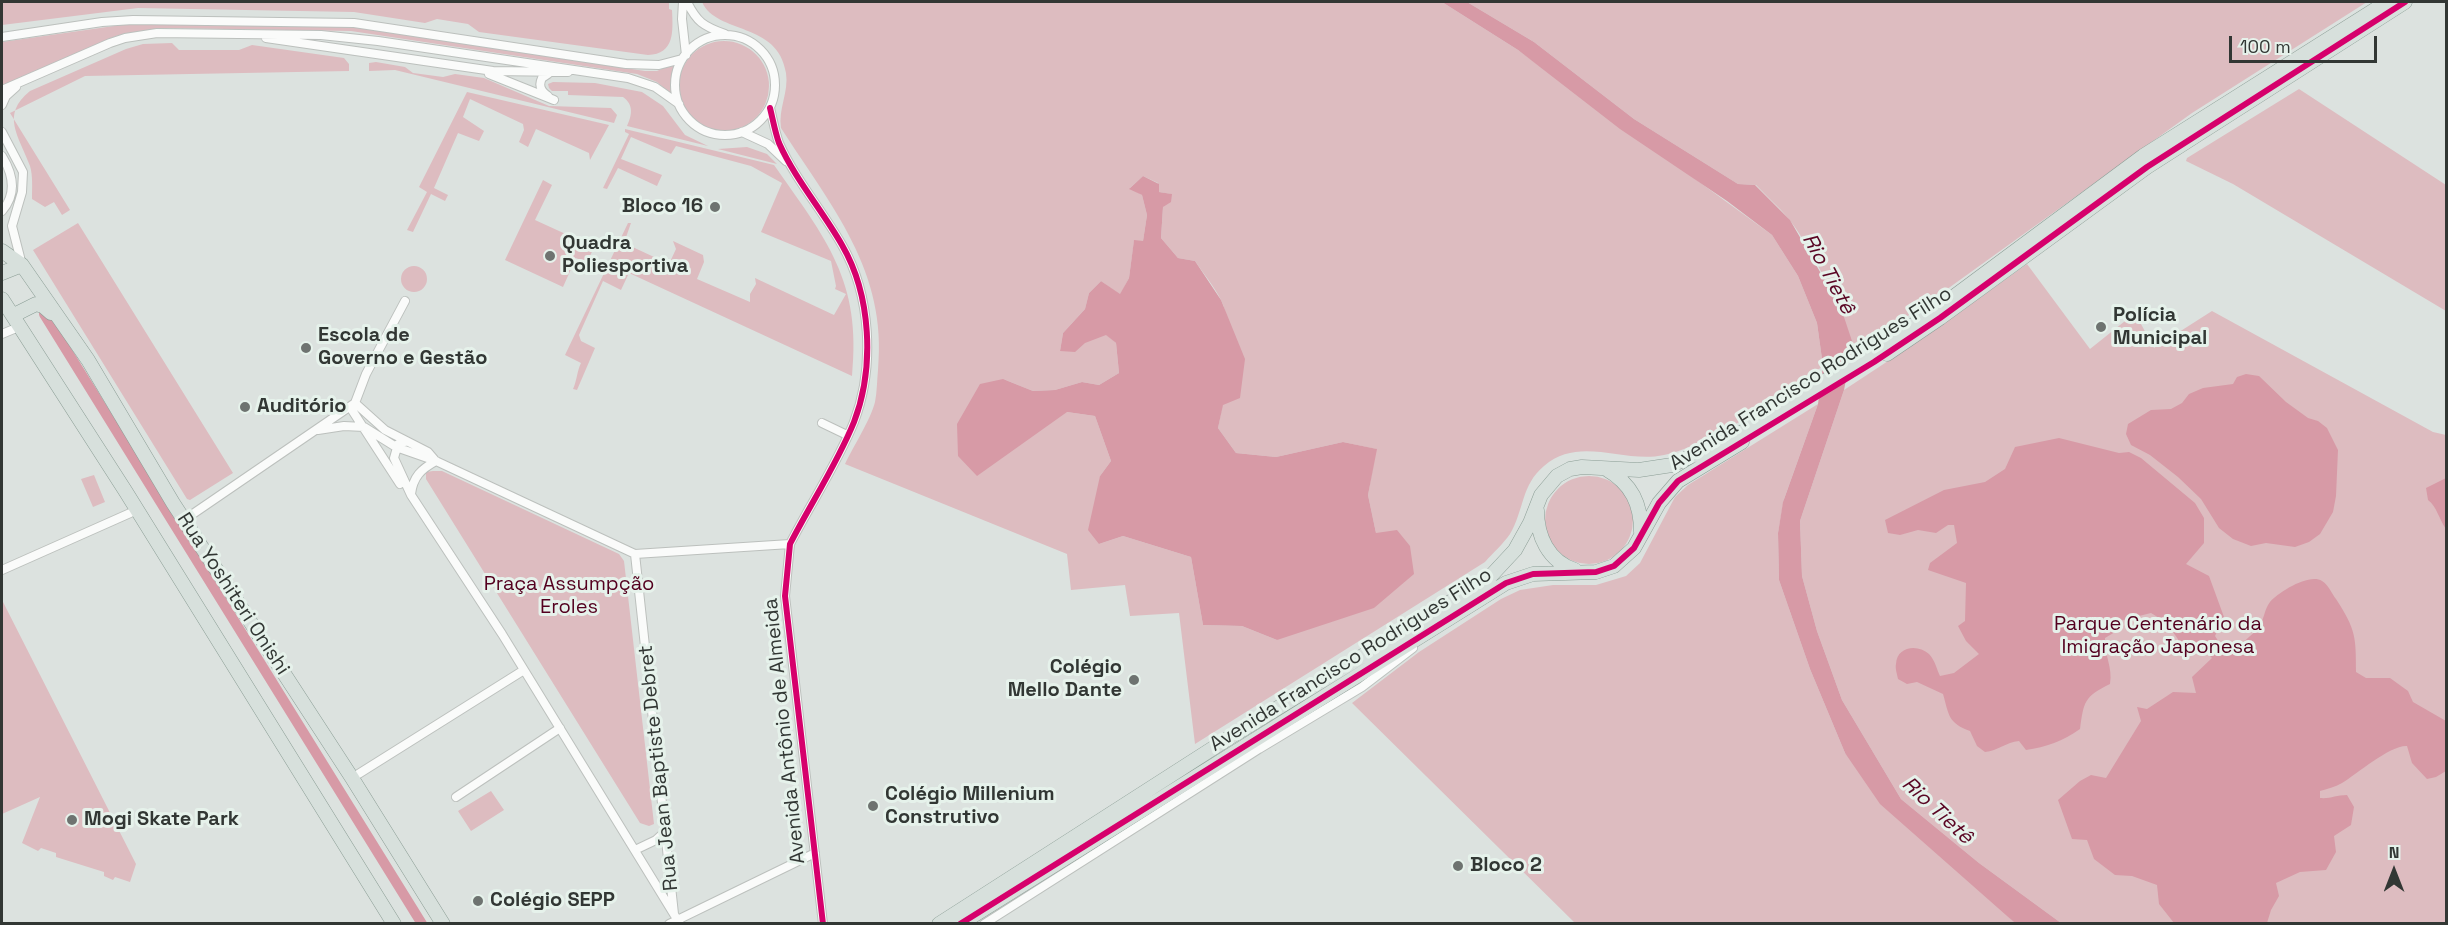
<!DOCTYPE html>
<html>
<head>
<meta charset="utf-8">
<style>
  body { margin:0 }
  #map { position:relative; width:2448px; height:925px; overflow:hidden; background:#dce2df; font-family:"Space Grotesk",sans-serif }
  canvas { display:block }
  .frame { position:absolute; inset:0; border:3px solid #323734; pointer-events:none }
  .north { position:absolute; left:2364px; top:841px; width:60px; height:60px; -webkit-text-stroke:4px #e6f2eb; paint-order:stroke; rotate:0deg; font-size:16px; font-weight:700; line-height:24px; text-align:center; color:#323734 }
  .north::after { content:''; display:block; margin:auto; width:21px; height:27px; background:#323734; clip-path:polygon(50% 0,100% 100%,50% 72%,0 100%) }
  .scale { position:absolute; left:2229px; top:36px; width:148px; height:27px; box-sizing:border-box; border:3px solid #323734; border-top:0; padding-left:8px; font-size:18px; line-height:21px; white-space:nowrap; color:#323734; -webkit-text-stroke:4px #e6f2eb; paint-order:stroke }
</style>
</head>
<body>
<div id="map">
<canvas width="2448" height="925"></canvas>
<div class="frame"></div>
<div class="north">N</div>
<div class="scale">100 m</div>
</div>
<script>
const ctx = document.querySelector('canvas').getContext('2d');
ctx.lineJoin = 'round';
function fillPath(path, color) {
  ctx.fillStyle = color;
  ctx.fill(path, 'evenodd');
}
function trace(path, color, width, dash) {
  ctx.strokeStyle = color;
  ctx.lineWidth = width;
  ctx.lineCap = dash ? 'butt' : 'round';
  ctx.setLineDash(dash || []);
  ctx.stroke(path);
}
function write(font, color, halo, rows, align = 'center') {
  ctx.font = font + ' "Space Grotesk",sans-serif';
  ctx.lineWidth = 6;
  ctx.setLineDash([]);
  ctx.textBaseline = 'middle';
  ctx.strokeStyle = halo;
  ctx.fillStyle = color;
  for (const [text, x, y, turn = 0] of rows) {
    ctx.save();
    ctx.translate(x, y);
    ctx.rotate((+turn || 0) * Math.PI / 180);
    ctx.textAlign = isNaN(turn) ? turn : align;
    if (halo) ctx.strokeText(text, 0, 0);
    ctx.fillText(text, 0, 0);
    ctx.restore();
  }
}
const green = new Path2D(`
  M2 2H669V9L672 10C673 31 675 54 648 55L479 32 468 24 437 19 425 23 354 12 138 8 2 25Z
  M702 2H1442L1518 50 1772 235 1798 276 1817 323 1823 366C1785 395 1709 446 1664 455 1623 464 1580 435 1544 466 1521 485 1524 511 1510 534 1503 544 1493 553 1485 562L1195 744 1179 613 1130 616 1125 585 1071 590 1067 554 845 464C853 447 871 419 875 402 877 392 877 380 878 370 888 271 831 206 781 128 778 109 789 92 786 73 778 21 717 35 702 2ZM1143 176 1158 183 1159 192 1171 194 1163 207 1161 238 1178 258 1195 261C1203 273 1214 286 1221 300 1235 327 1225 397 1218 428L1236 453 1276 457 1343 442 1376 449 1368 495 1376 533 1277 640 1242 626 1203 625 1191 557 1123 536 1099 544 1100 476 1111 461 1095 416 1067 412 1003 379 1033 391 1055 390 1082 382 1099 385 1119 373 1116 343 1106 334 1060 351 1063 333 1085 309 1089 293 1101 281 1120 295 1129 278 1134 241H1143L1147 215 1142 195 1130 188Z
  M1467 2H2367L2192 113 1925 305 1852 351C1855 329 1804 236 1788 218 1778 206 1766 196 1756 185L1738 184 1634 119 1534 42Z
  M143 24 352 27 645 71H657L675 63 670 85 671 94 657 82 637 74 351 31 160 28 116 36 2 86V42L121 25Z
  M679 86a45 45 0 1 1 90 0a45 45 0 1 1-90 0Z
  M172 43 179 50H239L252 45 344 58 349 64V71L85 76 10 113 70 210 62 215 54 202 45 207 32 199C32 188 33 176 30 166 19 136 0 115 30 91L126 49 143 44Z
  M376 62 405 67 413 73 443 77 455 74 484 78 549 106 611 108 617 115 614 123 395 70 369 71V63Z
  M553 82 595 83 642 92 663 106 685 135 708 146 627 126C632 115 634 105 623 97L568 95V91H552L549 88 548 84Z
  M2299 89 2446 185V311L2233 184 2186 161 2187 158Z
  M467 92 609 125 590 160 589 153 536 129 528 147 519 142 524 130 523 124 470 99 463 117 484 131 479 141 458 133 434 188 448 195 445 201 431 194 413 232 407 230 427 192 419 187Z
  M625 129 774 165C826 239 862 281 852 376L629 273 621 290 603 281 579 335 581 341 595 348 577 390 573 389C577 380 577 371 581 363L565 355 628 223H631L624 243 669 264 676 249 673 241 703 255 704 262 697 279 750 302V294L756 284 755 278 834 315 846 294 835 289 836 286 831 261 761 232 782 183 751 166 676 146 671 154 631 137 621 159 662 175 657 186 618 168 607 189 603 188 629 134 625 132Z
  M747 147 767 154 777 164 718 149Z
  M543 180 552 185 535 220 594 247 587 263 576 258 563 287 505 260Z
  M78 223 233 473 190 500 187 499 33 250Z
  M2027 264 2090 349 2135 313 2154 348 2212 311 2433 432 2446 435V923H2061L1979 863 1901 799 1842 700 1817 631 1802 576 1800 521 1844 390 1923 338Z
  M401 279a13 13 0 1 1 26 0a13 13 0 1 1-26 0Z
  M1818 404 1784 499 1778 533 1779 580 1810 669 1845 753 2015 923H1575L1352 703 1419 652 1501 599 1520 590 1553 585H1596L1626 576 1640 563 1675 497 1688 485Z
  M433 471H442L619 554 624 561 654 824 649 826 640 823 426 479V472Z
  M94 475 105 502 93 507 81 479Z
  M1545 520a44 44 0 1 1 88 0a44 44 0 1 1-88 0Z
  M2 600 136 864 130 882 115 877 113 880 104 876V872L56 857V853L41 848 38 851 22 843 40 797 2 814Z
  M491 791 504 810 471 831 458 811Z`);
const water = new Path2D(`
  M1442 2H1467L1534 42 1634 119 1738 184 1755 185 1790 220 1841 308 1853 344 1844 390 1800 521 1802 576 1817 631 1842 700 1901 799 1979 863 2061 923H2015L1880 804 1845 753 1810 669 1779 580 1778 533 1783 502 1818 404 1823 366 1817 323 1798 276 1772 235 1727 201 1620 129 1518 50Z
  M1143 176 1159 184V192L1172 194 1171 202 1163 207 1161 238 1178 258 1195 261 1221 300 1245 359 1240 398 1223 405 1218 428 1236 453 1276 457 1343 442 1377 449 1368 495 1376 533 1397 530 1410 546 1414 574 1374 608 1277 640 1242 626 1203 625 1191 557 1123 536 1099 544 1088 530 1100 476 1111 461 1095 416 1067 412 977 476 958 456 957 424 980 384 1003 379 1033 391 1055 390 1082 382 1099 385 1119 373 1116 343 1106 335 1085 343 1075 352 1060 351 1063 333 1085 309 1089 293 1101 281 1120 294 1129 278 1134 240 1143 241 1147 215 1142 195 1129 189Z
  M2246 374 2259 376 2286 402 2308 418 2318 421 2327 428 2338 450 2336 496 2333 512 2320 534 2309 542 2295 547 2266 543 2251 546 2233 539 2219 528 2201 499 2178 477 2150 455 2131 445 2126 434 2128 424 2151 410 2171 409 2182 403 2189 394 2203 388 2233 384 2237 377Z
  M2059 438 2119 453 2129 452 2141 458 2195 503 2204 518V543L2186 564 2209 576 2224 617 2215 636 2226 653H2233C2240 643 2252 636 2259 627 2264 620 2264 610 2270 602 2279 592 2309 573 2322 581 2328 584 2332 594 2336 599 2356 630 2356 637 2356 672L2366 678H2390L2408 691 2413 702 2446 721V771L2436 777 2427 779 2412 763 2407 746C2390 745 2357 774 2342 783 2335 787 2327 789 2320 791V798C2330 799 2336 795 2347 795L2354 807 2351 825 2334 836 2336 852 2326 870 2300 872 2276 883 2279 896 2271 910 2267 923H2174L2159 904 2157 885 2132 876 2115 875 2094 859 2087 840 2072 839 2058 800 2080 781 2091 775 2106 778 2141 721 2137 707 2147 709 2173 692 2196 693 2192 677 2212 658 2203 648 2192 651 2183 648C2175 633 2166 621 2151 613L2119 621 2115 632 2105 638C2104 655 2113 667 2110 684 2084 697 2084 701 2080 729 2063 741 2046 747 2026 750L2019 741C2006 742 1998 751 1985 752L1977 746 1970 731C1948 723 1949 715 1943 694L1917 682 1907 684 1898 679C1897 674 1895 668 1896 664 1897 646 1918 644 1929 654 1935 660 1937 670 1940 676L1954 673 1979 654 1966 641 1958 626 1965 621 1966 583 1928 570 1930 563 1957 543 1954 525H1948L1936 533 1918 530 1900 535 1888 533 1885 520 1944 490 1985 482 2005 469 2015 447Z
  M2446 478V529C2439 519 2437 507 2428 500L2426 488Z`);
const canal = new Path2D(`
  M44 314 422 924`);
const minor = new Path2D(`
  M683 2 682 19 686 55
  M687 2C697 22 703 26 725 34
  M675 85a50 50 0 1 1 100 0a50 50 0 1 1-100 0Z
  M2 37 102 22 133 20 354 23 626 64 659 65 682 59
  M266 38 493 71 568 72
  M489 74 554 100
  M2 90 110 43 125 38 157 33 321 35 378 41 628 78 655 87 679 104
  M548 96C541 91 538 86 542 78L548 74
  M2 105 6 96 16 87
  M770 108C773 120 775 132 779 143 795 179 822 210 842 245 871 295 875 367 854 422 837 464 811 503 790 544L785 596 823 924
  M2 132 23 172 22 192 12 226 22 265
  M742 132 768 144 786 161
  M2 156C13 174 17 194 2 211
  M2 334 21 326
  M355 403 385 430 428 452 434 459
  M350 407 400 484
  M822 423 847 435
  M318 430 344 426 364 427 396 447 436 461 635 554 674 914
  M405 442 398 444 394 458 411 495 502 634 680 924
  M411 494C413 477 421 469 436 461
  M184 520 355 403 366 374 405 301
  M635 554 790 544
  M2 570 137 510
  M352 778 524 670
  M456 797 560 728
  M635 850 656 840 667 830
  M669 924 815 853
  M984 924 1259 749 1362 687 1413 648`);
const primary = new Path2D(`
  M2 251 22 265 88 360 173 503 352 778 443 924
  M2 273 22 265
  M2 299 126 492 394 924
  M14 315 36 304 43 306 51 313
  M1887 354 1940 318 2147 167 2405 2
  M1606 469C1632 484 1641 504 1641 532
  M1537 510C1537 536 1548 561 1575 570
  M939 924 1232 736 1488 579 1515 550 1530 523 1541 495 1557 476 1570 469 1582 467 1639 470 1672 465 1738 435 1869 354 1933 312 2143 156 2387 2
  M960 924 1506 583 1533 574 1596 572 1614 566 1634 548 1659 503 1678 481 1742 442`);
const cycleway = new Path2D(`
  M770 108C773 120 775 132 779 143 795 179 822 210 842 245 871 295 875 367 854 422 837 464 811 503 790 544L785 596 823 924
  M960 924 1506 583 1533 574 1596 572 1614 566 1634 548 1659 503 1678 481 1874 362 1940 318 2147 167 2405 2`);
const markers = [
  [715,207,6,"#6e7370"],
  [550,256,6,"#6e7370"],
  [2101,327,6,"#6e7370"],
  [306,348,6,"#6e7370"],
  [245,407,6,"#6e7370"],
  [1134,680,6,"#6e7370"],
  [873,806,6,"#6e7370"],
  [72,820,6,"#6e7370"],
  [1458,866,6,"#6e7370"],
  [478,901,6,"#6e7370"]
];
const poiNames = [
  ["Bloco 16",703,207,"right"],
  ["Quadra",562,244],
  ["Poliesportiva",562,267],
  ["Polícia",2113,316],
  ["Municipal",2113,339],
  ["Escola de",318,336],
  ["Governo e Gestão",318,359],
  ["Auditório",257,407],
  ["Colégio",1122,668,"right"],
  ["Mello Dante",1122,691,"right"],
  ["Colégio Millenium",885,795],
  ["Construtivo",885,818],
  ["Mogi Skate Park",84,820],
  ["Bloco 2",1470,866],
  ["Colégio SEPP",490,901]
];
const streetNames = [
  ["Avenida Francisco Rodrigues Filho",1811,379,-32],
  ["Rua Yoshiteri Onishi",233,594,57],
  ["Avenida Francisco Rodrigues Filho",1351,660,-32],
  ["Avenida Antônio de Almeida",785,731,-96],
  ["Rua Jean Baptiste Debret",659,768,-96]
];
const parkNames = [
  ["Praça Assumpção",569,585],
  ["Eroles",569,608],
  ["Parque Centenário da",2158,625],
  ["Imigração Japonesa",2158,648]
];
const waterNames = [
  ["Rio Tietê",1828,274,62],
  ["Rio Tietê",1937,811,43]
];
fillPath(green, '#ddbcc0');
fillPath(water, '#d79aa6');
trace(canal, '#d79aa6', 10);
trace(minor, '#bcc0bd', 10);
trace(primary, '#8b9d95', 15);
trace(minor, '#fafbfa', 8);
trace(primary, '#d7e0dc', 14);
trace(cycleway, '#d6006c', 6);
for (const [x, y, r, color] of markers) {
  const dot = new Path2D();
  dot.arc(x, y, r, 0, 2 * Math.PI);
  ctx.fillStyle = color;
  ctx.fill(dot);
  trace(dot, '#e6f2eb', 2);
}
write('bold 20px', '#323734', '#e6f2eb', poiNames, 'left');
write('20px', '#323734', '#e6f2eb', streetNames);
write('20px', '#54001f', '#e6f2eb', parkNames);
write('italic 21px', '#5a0624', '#e6f2eb', waterNames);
</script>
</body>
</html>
